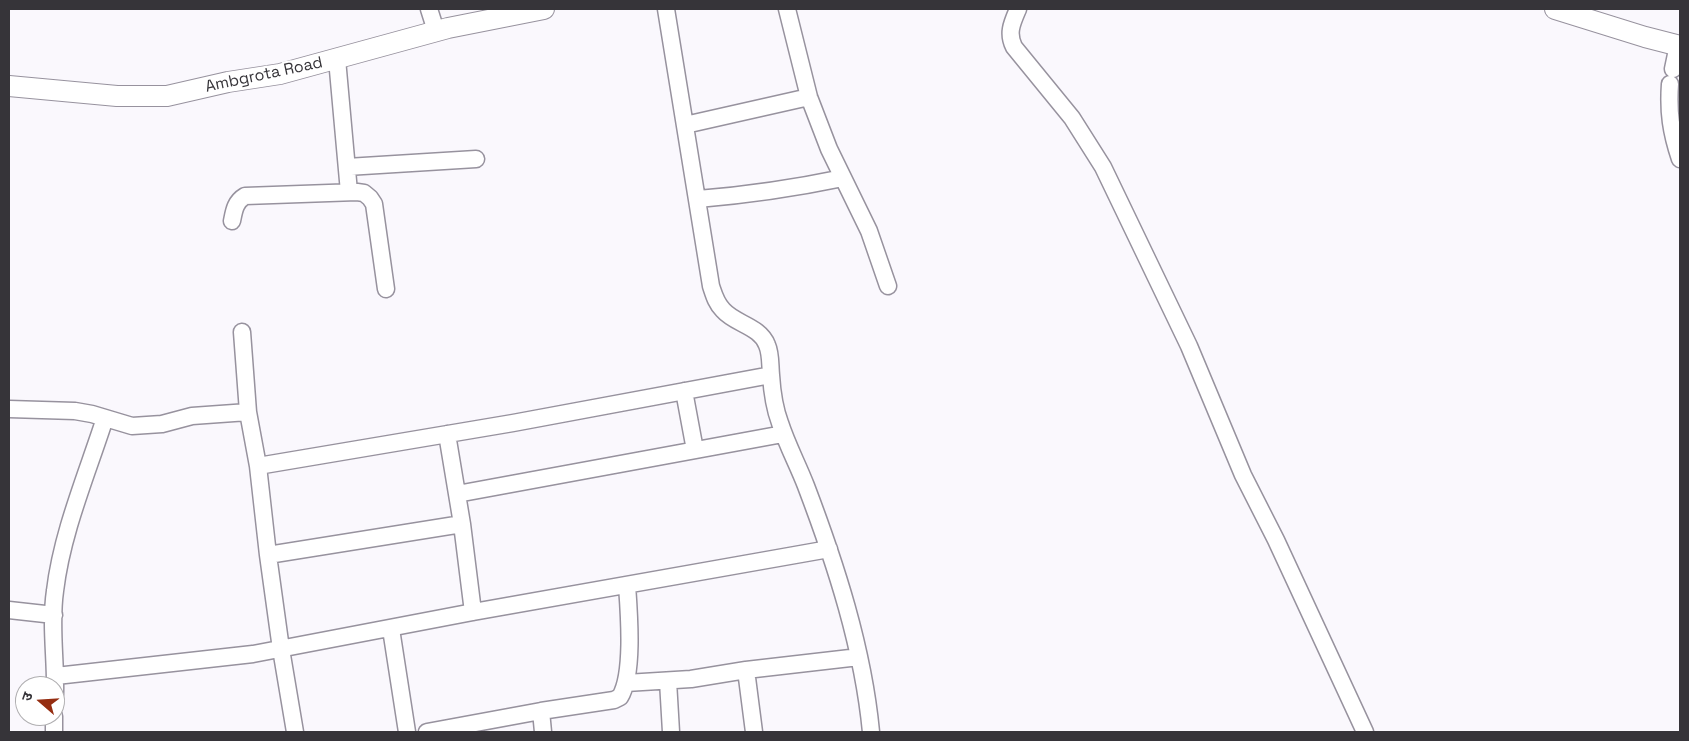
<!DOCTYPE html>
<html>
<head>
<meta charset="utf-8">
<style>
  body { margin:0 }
  #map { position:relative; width:1689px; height:741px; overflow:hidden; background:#faf8fd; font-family:"Space Grotesk","Noto Sans Devanagari",sans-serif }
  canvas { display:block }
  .frame { position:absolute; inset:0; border:10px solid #363439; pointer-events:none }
  .north { position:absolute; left:15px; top:676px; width:50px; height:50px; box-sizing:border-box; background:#fff; border:1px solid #afaeb0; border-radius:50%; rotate:289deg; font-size:14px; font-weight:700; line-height:20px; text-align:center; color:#363439 }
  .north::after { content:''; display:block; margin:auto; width:18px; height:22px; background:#952d11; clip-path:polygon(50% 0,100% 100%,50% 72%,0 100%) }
</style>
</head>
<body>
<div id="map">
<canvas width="1689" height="741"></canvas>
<div class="frame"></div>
<div class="north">उ</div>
</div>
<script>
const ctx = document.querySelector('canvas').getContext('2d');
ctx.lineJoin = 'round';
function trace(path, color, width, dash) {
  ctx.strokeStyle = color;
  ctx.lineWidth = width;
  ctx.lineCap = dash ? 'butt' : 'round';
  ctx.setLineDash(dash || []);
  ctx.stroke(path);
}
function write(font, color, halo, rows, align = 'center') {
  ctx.font = font + ' "Space Grotesk",sans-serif';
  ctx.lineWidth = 4.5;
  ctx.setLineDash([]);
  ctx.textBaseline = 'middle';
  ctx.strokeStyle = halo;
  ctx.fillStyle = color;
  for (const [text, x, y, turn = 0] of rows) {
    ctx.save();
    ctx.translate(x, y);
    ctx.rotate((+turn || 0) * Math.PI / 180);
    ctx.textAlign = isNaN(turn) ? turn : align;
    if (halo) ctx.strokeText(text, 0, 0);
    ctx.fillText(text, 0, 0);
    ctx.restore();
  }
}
const minor = new Path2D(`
  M429 9 436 31
  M666 9 711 286C714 295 716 303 723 310 735 324 760 326 767 345 771 354 770 365 771 375 772 391 774 407 780 423 787 445 798 465 806 486 836 565 863 648 871 732
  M787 9 809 97 829 149 869 231 888 286
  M1018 9C1012 23 1007 33 1014 47L1072 118 1103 167 1189 346 1243 475 1276 540 1365 732
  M337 59 349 192
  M1673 69 1678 45
  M1670 84C1668 112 1671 132 1680 159
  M685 125 809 97
  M347 167 476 159
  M698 199C747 195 795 188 843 178
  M232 221C234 211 235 202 245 196L357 192 364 193 370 198 374 204 386 289
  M242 332 248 412 258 466 268 555 281 649 295 732
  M684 391 695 450
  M9 409 75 411 92 414 132 426 162 424 192 416 248 412
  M447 434 462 524 473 612
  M258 466 513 423 771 375
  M457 494 783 434
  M268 555 462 524
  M9 610 54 615
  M391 629 407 732
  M746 670 754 732
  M56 676 253 654 473 612 829 549
  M668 681 671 732
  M626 683 691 679 746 670 859 657
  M55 694C56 660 50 625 55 591 62 532 87 474 105 418
  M541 711 543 732
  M54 732V716
  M427 732 541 711 614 700 620 697C634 674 629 613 627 585`);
const major = new Path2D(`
  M1555 9 1645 37 1680 46
  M9 86 117 96H167L228 82 280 74 448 28 544 9`);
const streetNames = [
  ["Ambgrota Road",264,75,-12]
];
trace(minor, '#97929e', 19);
trace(major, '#97929e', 22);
trace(minor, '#fff', 16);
trace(major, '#fff', 20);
write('16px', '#363439', '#fff', streetNames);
</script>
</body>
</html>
